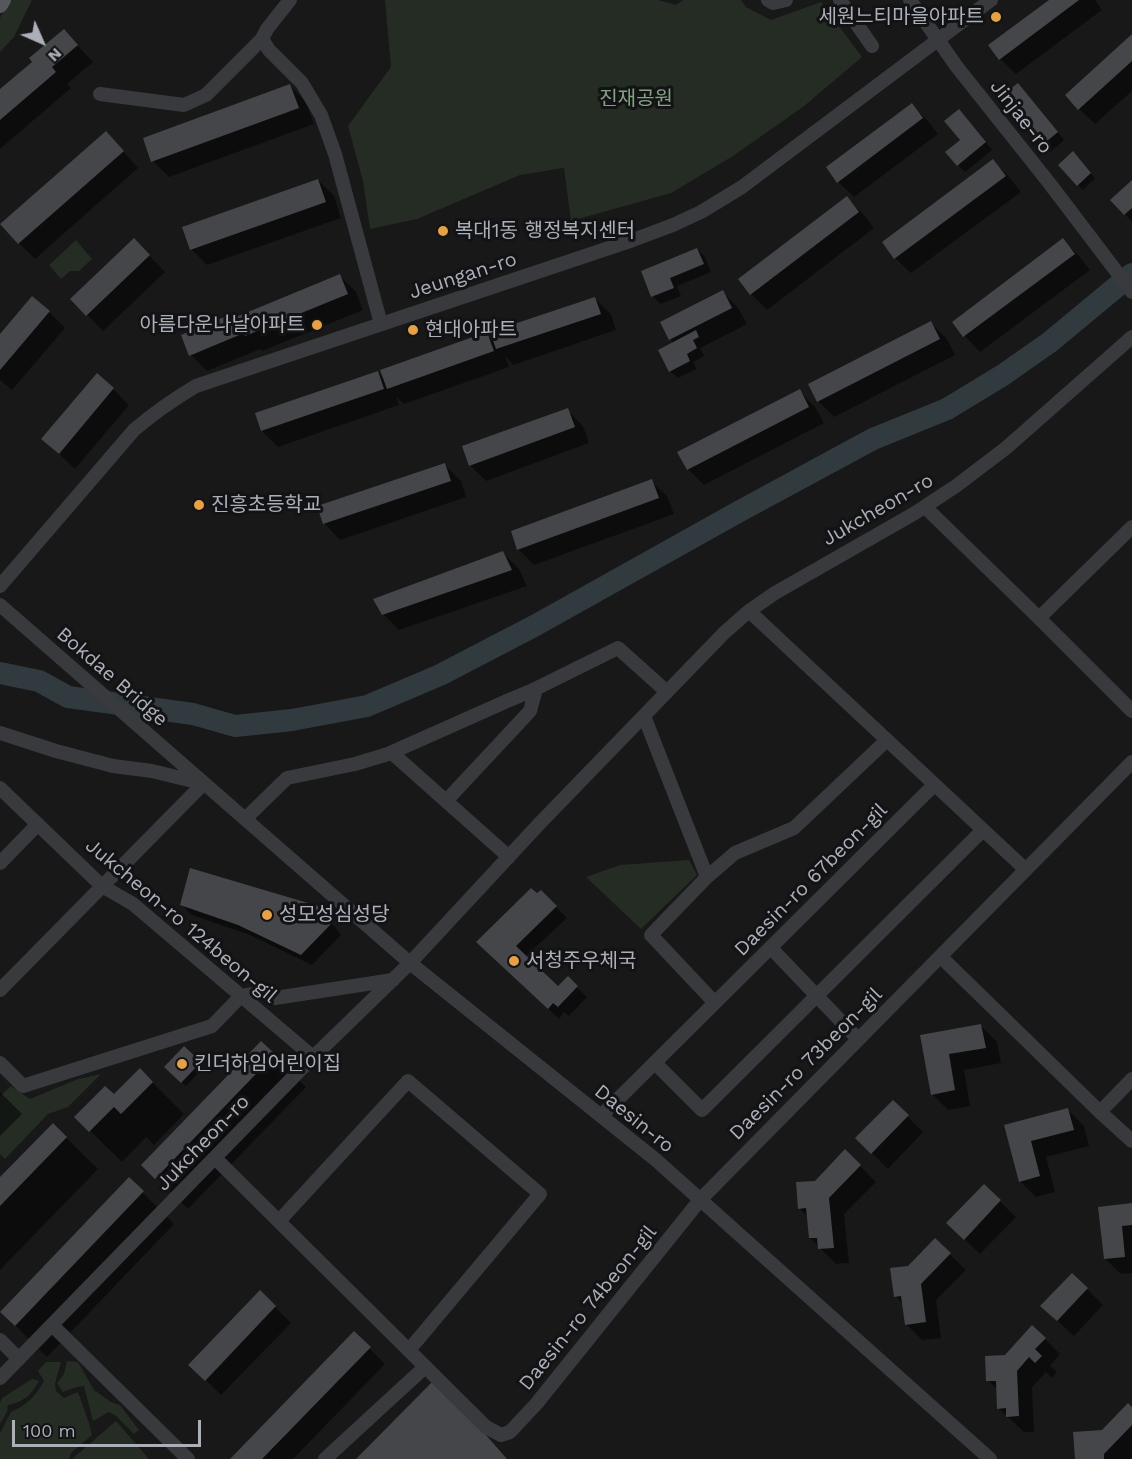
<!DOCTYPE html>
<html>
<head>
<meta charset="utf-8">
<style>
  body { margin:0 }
  #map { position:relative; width:1132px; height:1459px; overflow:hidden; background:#181819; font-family:"Work Sans",sans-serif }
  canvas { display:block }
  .north { position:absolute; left:12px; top:12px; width:60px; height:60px; -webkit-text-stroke:4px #131315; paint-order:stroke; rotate:135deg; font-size:16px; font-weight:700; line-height:24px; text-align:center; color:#abb0b8 }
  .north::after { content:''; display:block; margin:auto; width:21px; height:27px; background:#abb0b8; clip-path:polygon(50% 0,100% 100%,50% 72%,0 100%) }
  .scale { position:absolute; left:12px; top:1420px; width:189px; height:27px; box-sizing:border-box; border:3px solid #abb0b8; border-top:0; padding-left:8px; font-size:18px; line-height:21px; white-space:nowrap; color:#abb0b8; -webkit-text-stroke:4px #131315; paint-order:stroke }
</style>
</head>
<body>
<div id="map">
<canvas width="1132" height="1459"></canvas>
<div class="north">N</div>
<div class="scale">100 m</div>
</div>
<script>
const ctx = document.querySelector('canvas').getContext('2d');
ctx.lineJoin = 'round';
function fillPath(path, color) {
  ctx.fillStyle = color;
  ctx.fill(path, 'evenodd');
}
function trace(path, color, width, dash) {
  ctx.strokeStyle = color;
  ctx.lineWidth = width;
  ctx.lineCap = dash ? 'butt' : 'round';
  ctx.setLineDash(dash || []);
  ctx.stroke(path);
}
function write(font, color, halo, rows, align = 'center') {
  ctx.font = font + ' "Work Sans","Noto Sans KR",sans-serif';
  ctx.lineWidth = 6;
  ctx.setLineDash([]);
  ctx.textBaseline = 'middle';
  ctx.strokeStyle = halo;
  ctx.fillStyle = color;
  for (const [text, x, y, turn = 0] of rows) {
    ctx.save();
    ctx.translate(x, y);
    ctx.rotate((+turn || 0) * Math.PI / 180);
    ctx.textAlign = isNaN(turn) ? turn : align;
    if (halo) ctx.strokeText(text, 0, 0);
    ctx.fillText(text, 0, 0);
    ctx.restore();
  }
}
const green = new Path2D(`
  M9 0H32L14 37 0 52V18Z
  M385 0H658L676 5 683 0H741L746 7 771 20 821 2 862 57 803 107 733 156 671 193 571 221 564 168 520 175 417 219 370 229 363 181 348 126 391 67Z
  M76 240 92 259 79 271H70L61 279 49 265Z
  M689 860 697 875 641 929 586 877 620 865Z
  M101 1074 68 1107 48 1114 5 1159 0 1154V1096L11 1086 30 1099 78 1079Z
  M67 1361 78 1362 94 1390 111 1402 120 1405 139 1430 134 1434 116 1416 109 1412 93 1421 84 1386 77 1387 63 1392 57 1383 64 1374Z
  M46 1362H61L55 1384 56 1391 64 1398 78 1392 89 1423 92 1435 71 1453 69 1459H0V1433L11 1412C27 1405 36 1396 44 1381L38 1371Z
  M32 1379 39 1381C30 1396 25 1401 8 1405L7 1412 0 1424V1403L2 1398Z
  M116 1421 149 1459H72Z`);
const shadow = new Path2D(`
  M1051 0H1095L1102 10 1016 74 1000 59Z
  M64 31 93 62 67 84 71 88 0 149V91L34 62Z
  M1132 36V91L1095 124 1079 109Z
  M290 86 306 102 314 124 169 177 153 161 144 139Z
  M1026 93 1064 140 1050 152 1042 145Z
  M912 105 928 121 938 134 854 197 838 182Z
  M967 119 992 150 965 172 958 165Z
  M121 149 138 168 35 259 19 243Z
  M1077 158 1095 178 1083 190 1078 185Z
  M993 161 1009 177 1021 192 911 273 895 258Z
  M318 180 334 196 341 218 207 265 191 249Z
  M1132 182V222L1125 214Z
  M847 198 863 214 874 228 767 310 751 294Z
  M134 240 165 272 103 331 72 299Z
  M1063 240 1079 256 1090 270 980 352 965 336 954 322Z
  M697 249 705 257 711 272 677 286 681 296 660 304 653 296Z
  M340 276 356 292 363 310 262 351 260 349 207 371 191 355 237 318Z
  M723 292 738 308 747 324 700 348 704 356 693 362 697 369 678 378 670 371 674 343 670 339Z
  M595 299 611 314 616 330 513 365 505 356 509 367 404 404 396 397 399 405 278 447 262 431 257 413 378 372 385 380 486 334 495 343Z
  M49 312 65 328 12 390 0 380V336Z
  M931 323 947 339 955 355 834 417 818 401Z
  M113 389 129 405 75 469 43 439Z
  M799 391 815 407 824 423 704 485 688 469Z
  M567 410 583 426 589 443 486 481 470 465Z
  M445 465 461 481 466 497 340 540 325 524 319 507Z
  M651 481 667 496 674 514 534 565 518 549Z
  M503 553 519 569 527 586 399 630 383 614Z
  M541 892 567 918 525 957 558 989 568 979 587 997 569 1016 564 1012 559 1019 489 952Z
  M181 904 317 908 329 919 341 935 312 965 250 935 192 915Z
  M981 1026 997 1042 1001 1063 964 1070 970 1106 948 1110 932 1094 922 1036Z
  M261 1043 306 1087 188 1209 143 1165Z
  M184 1048 204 1067 186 1086 166 1067Z
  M140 1070 184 1114 154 1145 146 1137 122 1162 76 1117 114 1096Z
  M0 1092 22 1114 0 1136Z
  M893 1102 923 1132 888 1169 857 1138Z
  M1068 1110 1084 1126 1089 1146 1046 1157 1055 1192 1036 1197 1020 1181 1006 1126Z
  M53 1125 98 1169 0 1270V1179Z
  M845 1151 876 1182 844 1214 849 1263 836 1264 810 1238 808 1217 799 1208 815 1182Z
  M129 1179 174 1224 47 1357 2 1312Z
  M984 1186 1016 1217 980 1254 948 1223Z
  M1132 1205V1273L1121 1274 1105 1259Z
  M935 1240 966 1270 936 1300 941 1338 922 1340 906 1324 904 1305 895 1296 909 1267Z
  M1087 1289 1103 1305 1074 1336 1042 1306Z
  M260 1292 291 1323 221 1395 190 1364Z
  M354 1333 385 1364 293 1459H233Z
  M1045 1339 1060 1354 1050 1366 1057 1372 1052 1378 1046 1372 1032 1387 1034 1432H1024L998 1408V1390L988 1380Z
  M1132 1409V1457L1130 1459H1076L1103 1431Z`);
const river = new Path2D(`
  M0 673 39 681 68 697 193 714 235 726 292 720 367 706 440 675 536 625 740 511 873 439 947 409 1003 375 1050 342 1132 274`);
const building = new Path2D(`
  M1049 0H1079L999 60 988 45Z
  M64 29 78 45 52 67 56 72 0 120V89L32 62 29 58Z
  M1132 34V61L1078 110 1065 95Z
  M1018 83 1058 132 1041 146 1001 96Z
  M290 84 299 108 151 162 143 138Z
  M912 103 923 118 837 183 826 167Z
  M959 109 986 142 957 166 945 152 960 140 944 121Z
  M106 131 124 151 18 244 0 224Z
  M1073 151 1091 173 1077 186 1058 165Z
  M993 159 1006 176 894 259 882 242Z
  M318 179 326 202 190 250 182 227Z
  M1132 180V208L1124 215 1110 200Z
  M847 196 859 212 750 295 738 279Z
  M134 238 150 255 86 316 70 299Z
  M1063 238 1075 254 963 337 952 322Z
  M697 248 704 264 670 278 674 288 651 297 641 271Z
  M340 274 348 294 245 336 244 333 189 356 181 335 234 313 236 317Z
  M723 290 732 308 669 340 660 322Z
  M32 296 50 311 0 370V334Z
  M595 297 601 314 496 349 490 332Z
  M931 321 940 339 817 402 808 384Z
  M696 330 699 337 693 340 697 348 687 354 690 361 669 372 658 350Z
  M487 332 494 351 387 389 380 370Z
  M378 371 384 389 261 431 255 413Z
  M97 373 114 388 59 454 41 439Z
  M800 389 809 407 687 470 677 452Z
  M568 408 575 427 469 466 462 446Z
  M445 463 451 481 323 524 317 506Z
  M652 479 659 498 517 550 511 531Z
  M503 551 512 570 382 615 373 599Z
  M190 868 318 906 331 924 301 955 238 925 180 905Z
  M531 888 537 893 541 890 557 906 516 946 558 986 568 976 578 986 558 1007 553 1003 548 1009 476 942Z
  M981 1024 986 1048 949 1054 955 1090 931 1095 920 1035Z
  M261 1041 275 1054 155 1179 141 1165Z
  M184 1046 201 1062 181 1083 164 1067Z
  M140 1068 153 1082 121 1114 114 1107 89 1132 74 1117 105 1086 114 1094Z
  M893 1100 909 1115 871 1154 855 1138Z
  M1068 1108 1074 1130 1031 1141 1040 1176 1019 1182 1004 1125Z
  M53 1123 67 1137 0 1206V1177Z
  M845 1149 861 1165 829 1198 834 1248 818 1249 817 1238H809L806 1208 798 1209 796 1182 815 1181Z
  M129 1177 144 1191 15 1326 0 1312Z
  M984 1184 1001 1200 964 1240 946 1223Z
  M1132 1203V1225L1122 1226 1125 1257 1104 1259 1098 1207Z
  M935 1238 951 1253 921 1284 926 1322 905 1325 901 1296 894 1297 890 1268 908 1266Z
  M1072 1273 1088 1288 1057 1321 1040 1306Z
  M260 1290 276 1306 205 1381 188 1365Z
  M1032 1325 1046 1338 1035 1349 1042 1356 1035 1363 1029 1357 1017 1371 1019 1416 1006 1417V1408L997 1409 996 1381H986L985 1356 1005 1355Z
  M354 1331 371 1347 262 1459H230Z
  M436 1378 507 1459H356Z
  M1128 1403 1132 1407V1425L1104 1454V1459H1075L1073 1432 1102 1430Z`);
const minor = new Path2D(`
  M290 0 267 29 262 39 269 50 302 83 321 115 335 154 381 324
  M768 0 773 3 786 0
  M840 0 872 46
  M910 0 957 67 1050 184 1132 292
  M100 94 184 105 206 95 262 39
  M925 507 1039 618 1132 711
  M0 586 134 430C154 413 174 399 196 386L633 240 673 225 701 212 742 187 991 0
  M0 605 410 963 656 1160 990 1459
  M749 611 1025 869
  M1039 618 1132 527
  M644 716 707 877
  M0 733 56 751 113 766 152 771 201 783
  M392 753 509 857
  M0 788 102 886 133 904 313 1057
  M446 801 530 711 536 689
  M245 819 287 778 355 764 388 754 507 701 531 691 618 648 667 692
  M0 863 38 824
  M771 948 858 1039
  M941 957 1100 1112 1132 1141
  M0 990 204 783
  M715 1003 651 935 707 877 735 853 794 828 887 740
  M0 1063 23 1086 212 1026 241 996 266 992 275 998 393 980
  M655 1063 702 1110 983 830
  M1100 1112 1132 1079
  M601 1116 934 785
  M215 1158 486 1427 501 1435 510 1432 537 1403 700 1200 1132 762
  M279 1221 408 1081 540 1194 409 1350
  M52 1325 188 1459
  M0 1340 19 1359
  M0 1378 305 1065 410 963 540 823 724 633 749 611 775 593 915 513 956 486 1006 448 1132 337
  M325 1459 425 1367`);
const major = new Path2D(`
  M0 5 3 0`);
const markers = [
  [996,17,6,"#e7a142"],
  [443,231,6,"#e7a142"],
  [317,325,6,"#e7a142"],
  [413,330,6,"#e7a142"],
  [199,505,6,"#e7a142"],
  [267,915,6,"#e7a142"],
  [514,961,6,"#e7a142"],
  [182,1064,6,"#e7a142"]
];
const poiNames = [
  ["세원느티마을아파트",984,17,"right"],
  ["복대1동 행정복지센터",455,231],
  ["아름다운나날아파트",305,325,"right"],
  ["현대아파트",425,330],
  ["진흥초등학교",211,505],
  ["성모성심성당",279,915],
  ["서청주우체국",526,961],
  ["킨더하임어린이집",194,1064]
];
const parkNames = [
  ["진재공원",636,99]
];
const streetNames = [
  ["Jinjae-ro",1021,117,52],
  ["Jeungan-ro",463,276,-18],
  ["Jukcheon-ro",878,510,-30],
  ["Bokdae Bridge",112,677,41],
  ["Daesin-ro 67beon-gil",811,880,-45],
  ["Jukcheon-ro 124beon-gil",181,921,40],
  ["Daesin-ro 73beon-gil",806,1064,-45],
  ["Daesin-ro",634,1119,39],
  ["Jukcheon-ro",203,1143,-46],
  ["Daesin-ro 74beon-gil",588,1308,-51]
];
fillPath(green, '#242c24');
fillPath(shadow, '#0007');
trace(river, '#303a3f', 22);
fillPath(building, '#454649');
trace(minor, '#393a3e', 14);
trace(major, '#55575d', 16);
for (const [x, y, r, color] of markers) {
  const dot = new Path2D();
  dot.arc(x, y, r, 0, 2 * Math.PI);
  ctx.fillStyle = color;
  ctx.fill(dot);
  trace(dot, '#131315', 2);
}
write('20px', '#abb0b8', '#131315', poiNames, 'left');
write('20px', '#84a283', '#131315', parkNames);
write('20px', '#abb0b8', '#131315', streetNames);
</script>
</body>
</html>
